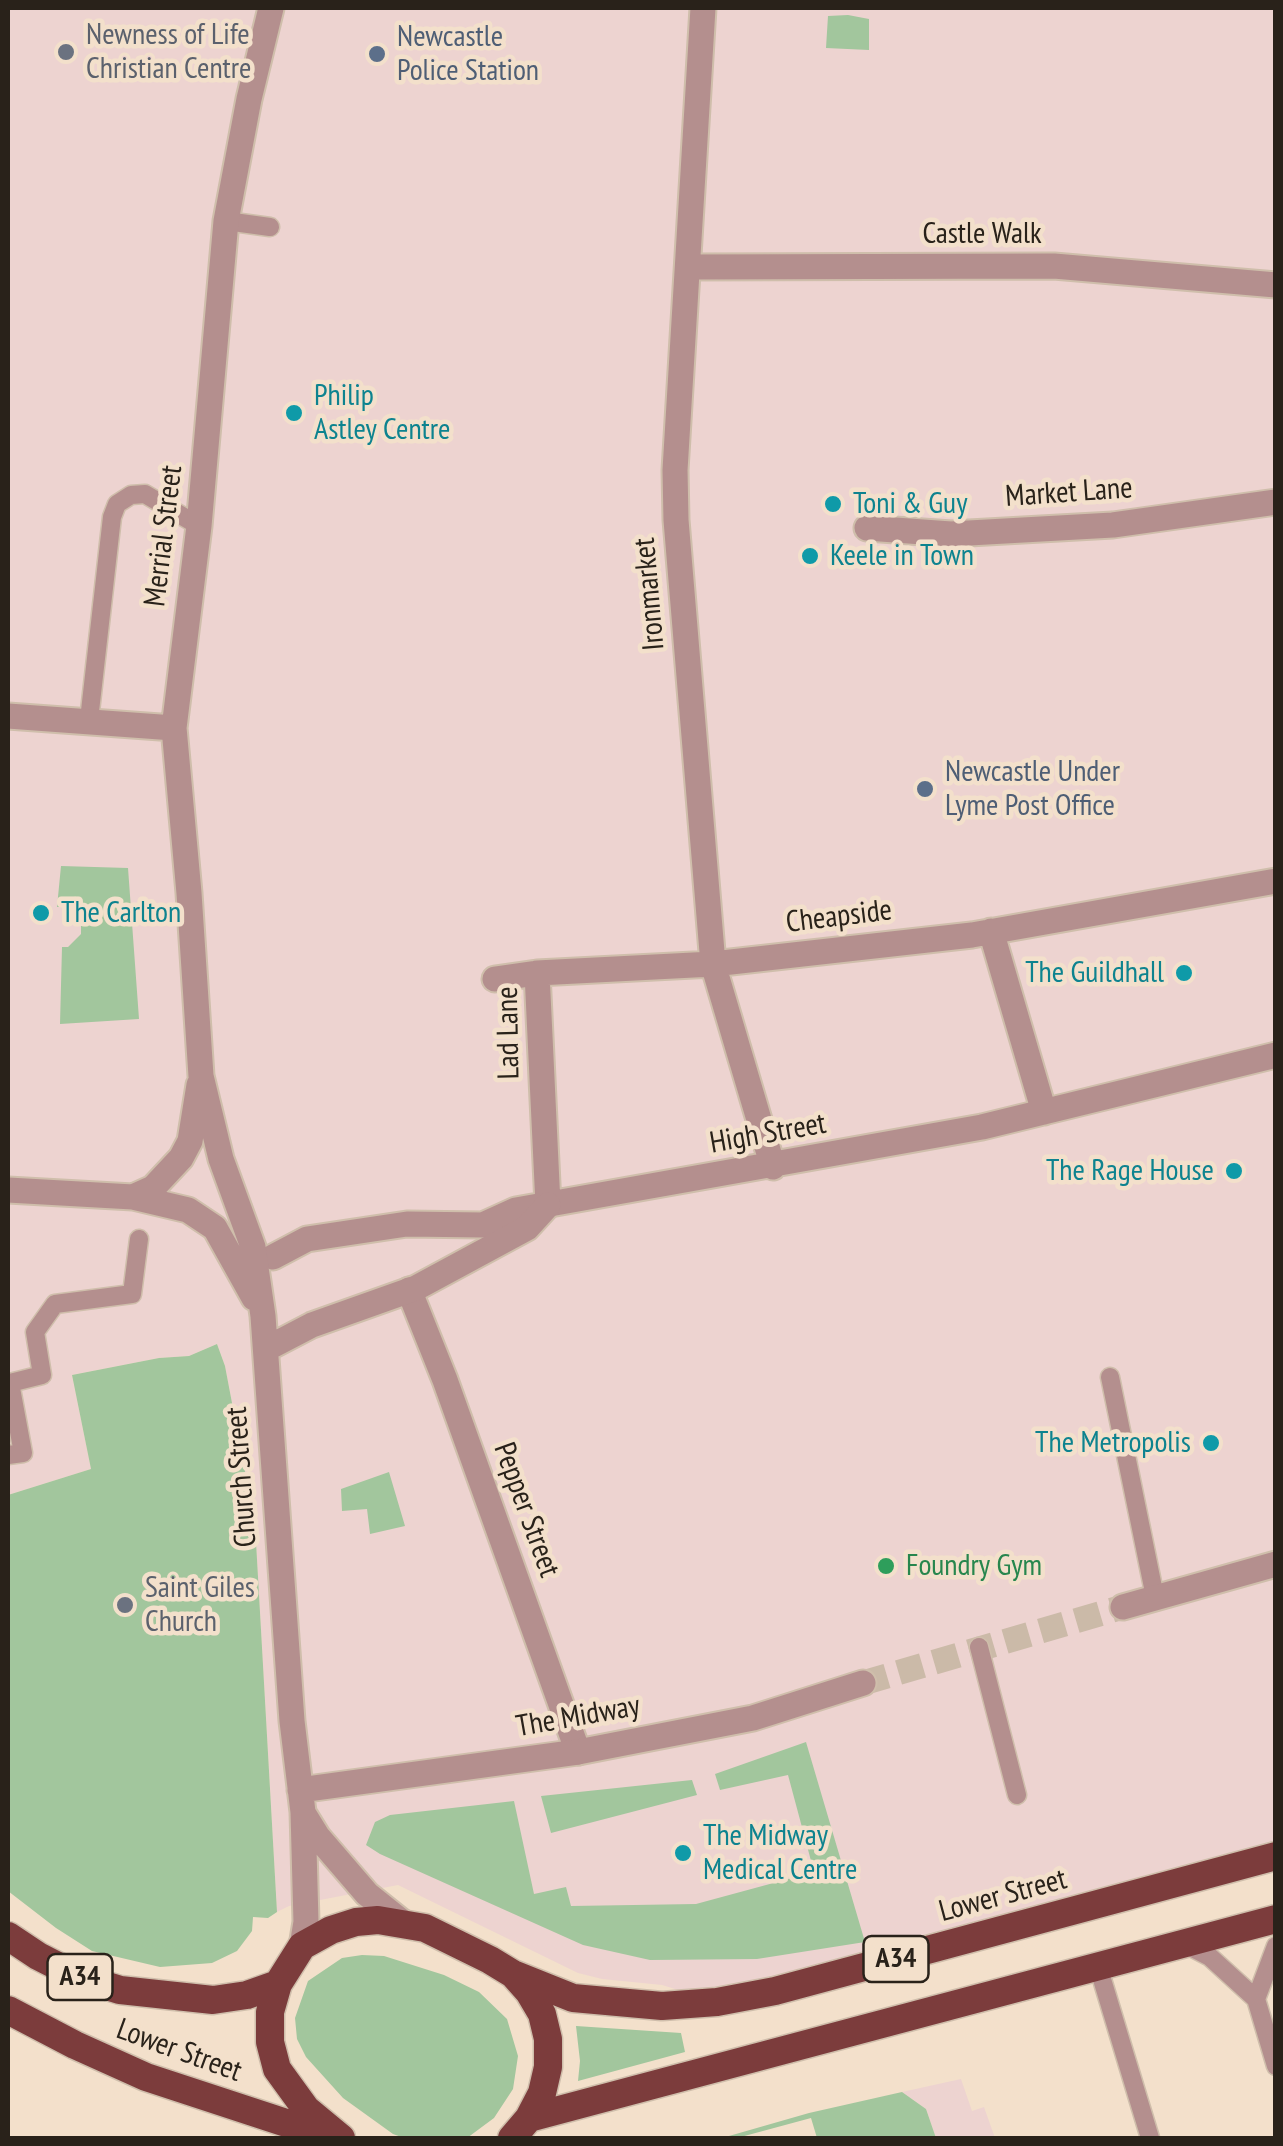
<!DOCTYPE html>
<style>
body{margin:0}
#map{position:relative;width:1283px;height:2146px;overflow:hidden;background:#f3e0cb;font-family:"PT Sans Narrow",sans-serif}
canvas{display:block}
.frame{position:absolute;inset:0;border:10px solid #29221a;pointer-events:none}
</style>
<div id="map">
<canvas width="1283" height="2146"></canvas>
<div class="frame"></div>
</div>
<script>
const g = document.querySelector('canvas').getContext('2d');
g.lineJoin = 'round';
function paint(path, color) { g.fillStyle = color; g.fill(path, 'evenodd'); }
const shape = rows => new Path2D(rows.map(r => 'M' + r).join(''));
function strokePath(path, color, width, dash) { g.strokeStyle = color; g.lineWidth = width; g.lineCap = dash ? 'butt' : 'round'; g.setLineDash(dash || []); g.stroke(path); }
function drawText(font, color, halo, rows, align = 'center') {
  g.font = font + ' "PT Sans Narrow",sans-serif'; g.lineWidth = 9; g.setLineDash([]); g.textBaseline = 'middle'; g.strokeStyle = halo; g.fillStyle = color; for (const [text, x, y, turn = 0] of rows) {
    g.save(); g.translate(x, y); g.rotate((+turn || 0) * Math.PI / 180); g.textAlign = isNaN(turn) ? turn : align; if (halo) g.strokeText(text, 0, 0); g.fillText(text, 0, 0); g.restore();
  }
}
const commercial = shape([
 [8,8,1275,8,1275,1856,717,2002,662,1985,602,1979,578,1973,398,1885,289,1906,277,1912,255,1524,225,1366,217,1344,189,1356,159,1358,72,1375,91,1469,8,1495],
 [961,2079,972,2111,984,2107,995,2138,936,2138,926,2109,902,2092]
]);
const green = shape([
 [848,15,869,19,869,50,826,48,828,16],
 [61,866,128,868,139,1019,60,1024,62,947,68,947,81,934,81,918,69,907,57,907],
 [217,1344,225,1366,255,1524,277,1912,268,1918,253,1917,252,1931,237,1951,212,1963,160,1967,92,1951,56,1928,8,1891,8,1495,91,1469,72,1375,159,1358,189,1356],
 [389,1472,405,1526,370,1534,367,1509,342,1511,341,1489],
 [806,1742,865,1942,757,1959,650,1960,583,1945,380,1854,366,1845,375,1822,390,1815,514,1801,534,1894,566,1887,571,1906,696,1904,814,1872,788,1775,720,1790,715,1774],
 [692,1780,697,1795,551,1833,541,1796],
 [362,1955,384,1956,444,1975,479,1992,507,2019,518,2056,513,2089,494,2118,467,2138,404,2138,393,2134,343,2098,306,2057,297,2039,295,2018,308,1981,342,1958],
 [576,2026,681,2033,685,2052,578,2081,580,2061],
 [902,2092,926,2109,936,2138,817,2138,811,2118,737,2138,722,2138,809,2113]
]);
const minorTunnel = shape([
 [863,1683,1123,1607]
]);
const service = shape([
 [226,221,270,227],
 [89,720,112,517,117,504,131,495,145,494,199,526],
 [1110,1377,1155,1597],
 [8,1455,23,1453,10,1383,42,1375,35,1332,55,1304,132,1294,139,1239],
 [979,1647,1017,1795],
 [1183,1943,1210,1957,1256,1999,1276,2066],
 [1098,1966,1150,2138],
 [1256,1999,1276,1946]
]);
const pedestrian = shape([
 [703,8,675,470,676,520,713,964,773,1167],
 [689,267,1054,266,1276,285],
 [991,931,1044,1112],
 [495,979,537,973],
 [548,1205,537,973,713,964,972,935,1276,881],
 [273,1257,307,1239,407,1224,483,1225,516,1210,982,1127,1276,1055],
 [409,1290,445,1380,578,1752]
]);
const minor = shape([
 [271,8,249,99,226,221,199,526,174,728,189,893,201,1076,221,1159,253,1247,263,1316,292,1721,303,1812,306,1922,302,1946],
 [867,528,951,534,1113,525,1276,502],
 [8,716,174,728],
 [8,1190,133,1197,188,1210,215,1228,254,1298],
 [133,1197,153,1188,181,1158,190,1141,199,1085],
 [266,1349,312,1325,416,1288,527,1228,548,1205],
 [1123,1607,1276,1564],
 [300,1790,578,1752,753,1718,863,1683],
 [305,1816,318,1837,367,1894,402,1922]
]);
const trunk = shape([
 [8,1936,38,1956,81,1978,120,1990,213,2000,247,1995,278,1984],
 [513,1974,573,1998,662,2006,717,2002,775,1991,1276,1856],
 [8,2010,75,2045,146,2077,332,2138],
 [529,2118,1276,1919],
 [341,2138,306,2109,277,2069,270,2042,270,2012,278,1984,302,1946,331,1930,356,1922,378,1920,425,1928,490,1960,513,1974,529,1992,542,2014,548,2039,548,2067,542,2093,529,2118,512,2138]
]);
const markers = [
 [66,52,10,"#6b7280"],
 [377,54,10,"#5c6f8a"],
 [294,413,10,"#0f9aa8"],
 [833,504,10,"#0f9aa8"],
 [810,556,10,"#0f9aa8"],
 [925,789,10,"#5c6f8a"],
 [41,913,10,"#0f9aa8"],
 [1184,973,10,"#0f9aa8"],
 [1234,1171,10,"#0f9aa8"],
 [1211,1443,10,"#0f9aa8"],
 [886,1566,10,"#2e9e5b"],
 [125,1605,10,"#6b7280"],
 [683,1853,10,"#0f9aa8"]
];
const shields = [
 [896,1959,65],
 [80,1977,65]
];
const shieldNames = [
 ["A34",896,1959],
 ["A34",80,1977]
];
const worshipNames = [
 ["Newness of Life",86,35],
 ["Christian Centre",86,69],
 ["Saint Giles",145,1588],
 ["Church",145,1622]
];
const serviceNames = [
 ["Newcastle",397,37],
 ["Police Station",397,71],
 ["Newcastle Under",945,772],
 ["Lyme Post Office",945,806]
];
const streetNames = [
 ["Castle Walk",982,234],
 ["Market Lane",1069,493,-4],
 ["Merrial Street",164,536,-83],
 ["Ironmarket",650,594,-95],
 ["Cheapside",839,917,-7],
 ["Lad Lane",509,1033,-91],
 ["High Street",768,1134,-10],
 ["Church Street",242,1477,-94],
 ["Pepper Street",526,1510,70],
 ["The Midway",578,1717,-10],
 ["Lower Street",1003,1896,-15],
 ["Lower Street",179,2051,20]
];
const cultureNames = [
 ["Philip",314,396],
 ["Astley Centre",314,430],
 ["Toni & Guy",853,504],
 ["Keele in Town",830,556],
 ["The Carlton",61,913],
 ["The Guildhall",1164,973,"right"],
 ["The Rage House",1214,1171,"right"],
 ["The Metropolis",1191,1443,"right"],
 ["The Midway",703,1836],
 ["Medical Centre",703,1870]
];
const leisureNames = [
 ["Foundry Gym",906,1566]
];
paint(commercial, '#edd3d0');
paint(green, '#a2c69d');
strokePath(minorTunnel, '#cbbaa8', 25, [25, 12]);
strokePath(service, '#cfbeab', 21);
strokePath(pedestrian, '#cfbeab', 29);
strokePath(minor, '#cfbeab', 29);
strokePath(trunk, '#cfbeab', 31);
strokePath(service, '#b48f8e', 18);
strokePath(pedestrian, '#b48f8e', 25);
strokePath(minor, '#b48f8e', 25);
strokePath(trunk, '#7c3c3c', 28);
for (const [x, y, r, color] of markers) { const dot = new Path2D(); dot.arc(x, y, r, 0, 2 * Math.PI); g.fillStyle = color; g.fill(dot); strokePath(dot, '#f3e0cb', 4); }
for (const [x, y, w] of shields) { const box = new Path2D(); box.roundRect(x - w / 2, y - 23, w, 46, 8); g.fillStyle = '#f3e0cb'; g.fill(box); strokePath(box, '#29221a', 2.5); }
drawText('bold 28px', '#29221a', null, shieldNames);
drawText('30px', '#5b616d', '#f3e0cb', worshipNames, 'left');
drawText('30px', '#4e5e75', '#f3e0cb', serviceNames, 'left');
drawText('30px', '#29221a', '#f3e0cb', streetNames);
drawText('30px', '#0d838f', '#f3e0cb', cultureNames, 'left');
drawText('30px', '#27864d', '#f3e0cb', leisureNames, 'left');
</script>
